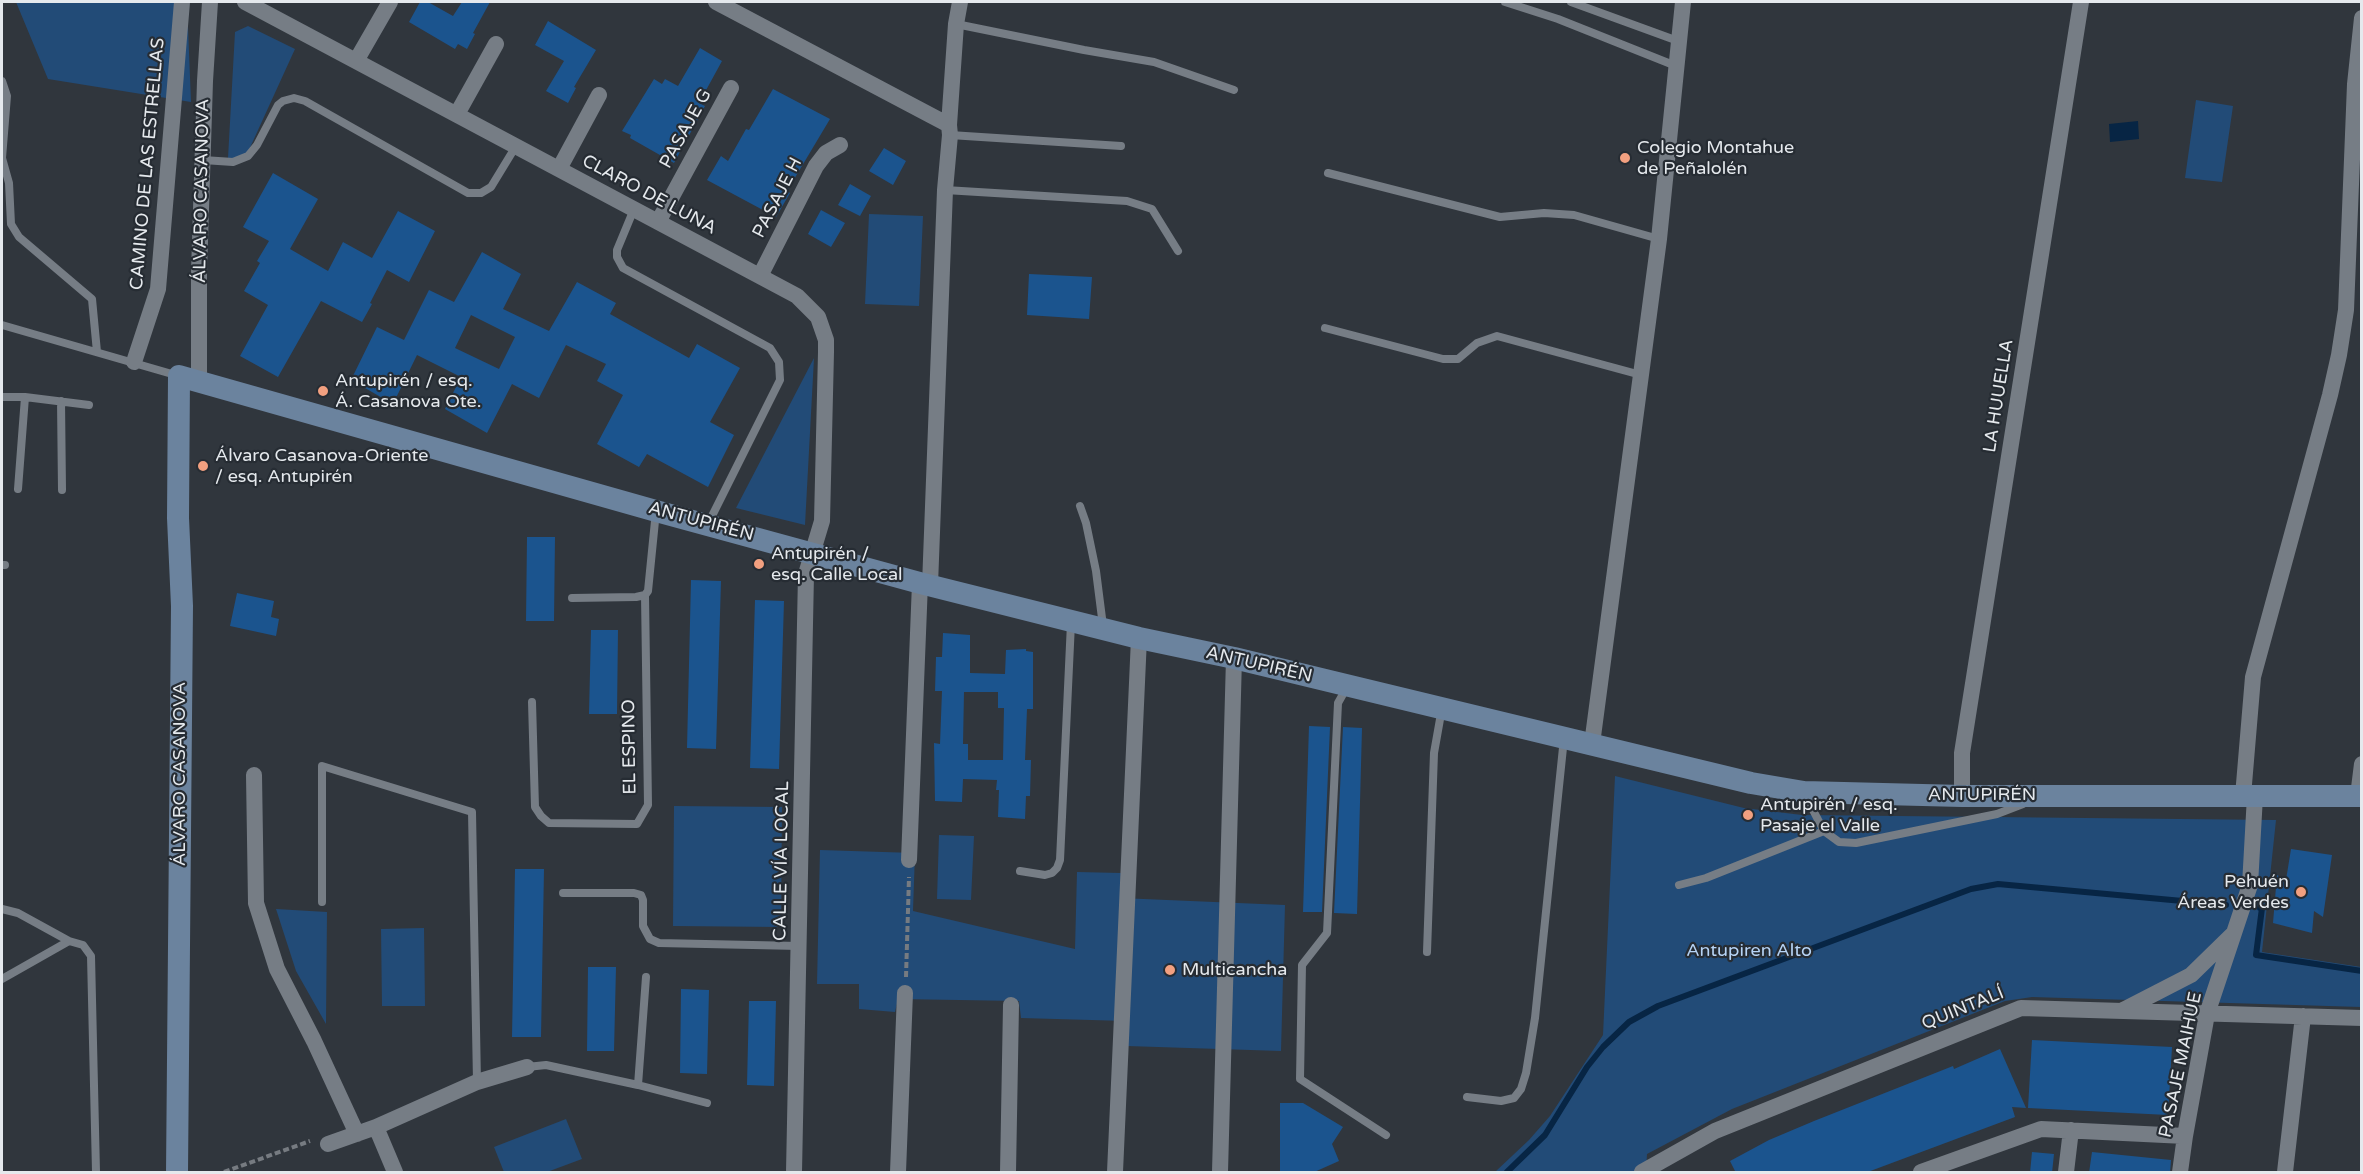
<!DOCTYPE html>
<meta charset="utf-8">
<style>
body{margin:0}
#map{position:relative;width:2363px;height:1174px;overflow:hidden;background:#30363d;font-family:"Varela Round",sans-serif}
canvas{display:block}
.frame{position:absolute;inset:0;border:3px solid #e5e9ed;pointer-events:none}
</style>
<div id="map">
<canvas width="2363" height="1174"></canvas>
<div class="frame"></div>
</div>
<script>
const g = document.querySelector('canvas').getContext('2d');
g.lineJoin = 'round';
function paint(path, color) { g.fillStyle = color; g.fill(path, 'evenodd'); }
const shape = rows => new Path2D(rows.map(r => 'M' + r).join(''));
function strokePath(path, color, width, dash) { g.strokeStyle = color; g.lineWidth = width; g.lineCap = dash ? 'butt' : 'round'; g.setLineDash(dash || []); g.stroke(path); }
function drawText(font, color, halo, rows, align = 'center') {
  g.font = font + ' "Varela Round",sans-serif'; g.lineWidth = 4.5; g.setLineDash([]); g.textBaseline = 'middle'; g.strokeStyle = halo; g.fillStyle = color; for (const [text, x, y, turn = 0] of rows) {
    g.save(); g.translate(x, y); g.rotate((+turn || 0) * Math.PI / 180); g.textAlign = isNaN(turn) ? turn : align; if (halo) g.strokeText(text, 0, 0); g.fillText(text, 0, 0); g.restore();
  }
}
const green = shape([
 [16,2,187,2,191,102,48,79],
 [248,26,295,49,248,152,237,159,228,158,235,32],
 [2196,100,2233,106,2222,182,2185,178],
 [869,214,923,216,919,306,865,304],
 [814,358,805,525,736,508],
 [1615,776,1744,808,1802,815,2276,820,2262,952,2361,967,2361,1007,2032,997,2005,1001,1732,1109,1647,1154,1646,1172,1495,1172,1529,1140,1550,1116,1603,1035],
 [674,806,782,807,781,927,673,926],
 [939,835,974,836,971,900,937,899],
 [820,850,915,853,913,911,1075,949,1077,872,1121,873,1120,898,1285,905,1281,1051,1127,1046,1126,1021,1021,1018,1019,1001,898,999,895,1012,859,1009,859,984,817,984],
 [276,909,327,912,326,1024,296,971],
 [424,928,425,1006,382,1006,381,929],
 [566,1119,582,1159,547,1172,504,1172,494,1147]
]);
const water = shape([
 [2138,121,2139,139,2110,142,2109,124]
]);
const stream = shape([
 [2260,908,2262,908,2256,955,2362,971],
 [1507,1172,1545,1135,1587,1067,1603,1047,1629,1022,1658,1006,1971,889,1998,884,2226,905]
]);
const building = shape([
 [420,2,428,2,453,16,462,2,490,2,473,33,475,34,467,49,458,44,455,49,409,22],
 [548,21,596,50,574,87,576,88,568,103,546,91,564,61,535,45],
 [700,48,722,61,699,103,705,106,674,163,630,138,631,135,622,131,654,79,662,84,665,79,678,86],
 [773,89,830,119,787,191,790,193,776,217,707,180,721,156,728,161,746,129,749,130],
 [884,148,906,161,893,185,869,171],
 [273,173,318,199,290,249,328,271,343,242,372,258,398,211,435,231,409,282,387,270,370,303,372,304,362,322,321,301,278,377,240,356,268,305,244,291,260,263,257,261,269,241,243,227],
 [850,184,871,196,860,216,838,205],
 [821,210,845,223,831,247,808,234],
 [482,252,521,274,503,309,549,331,577,282,616,303,610,314,689,358,697,344,740,368,710,422,734,435,708,487,647,454,639,467,597,444,623,395,597,381,606,364,566,345,539,398,512,384,487,433,445,409,461,377,417,355,393,404,351,380,377,327,404,340,429,290,454,302],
 [471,315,515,337,499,369,455,348],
 [1029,274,1092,277,1089,319,1027,315],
 [527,537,555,537,554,621,526,621],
 [691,580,721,581,716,749,687,748],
 [237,593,274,601,271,617,279,619,276,636,230,626],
 [755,600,784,601,779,769,750,768],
 [591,630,618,630,617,714,589,714],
 [943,633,970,635,970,673,1005,674,1006,650,1026,649,1026,651,1033,652,1033,709,1027,709,1025,760,1031,760,1030,796,1026,796,1025,819,998,817,999,790,996,790,997,780,963,779,962,802,935,801,934,743,940,744,942,691,935,691,936,657,942,657],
 [964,692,998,692,998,708,1004,708,1003,760,968,760,968,744,963,744],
 [1309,726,1330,727,1322,912,1303,912],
 [1343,727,1362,728,1357,914,1334,913],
 [2291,849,2332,855,2323,917,2314,911,2312,933,2273,923,2277,875,2286,880],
 [515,869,544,869,541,1037,512,1037],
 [588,967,616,967,614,1051,587,1051],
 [681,989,709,990,707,1074,680,1073],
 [749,1001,776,1001,774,1086,747,1085],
 [2032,1040,2172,1047,2168,1115,2028,1108],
 [2000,1049,2026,1108,2012,1107,2015,1117,1865,1173,1736,1173,1730,1161,1769,1140,1814,1121,1953,1066,1954,1069],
 [1280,1103,1303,1103,1343,1127,1332,1144,1339,1161,1312,1173,1280,1173],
 [2032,1152,2054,1154,2052,1173,2030,1173],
 [2092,1152,2171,1160,2170,1173,2089,1173]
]);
const path = shape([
 [906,977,909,877],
 [224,1172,310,1141]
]);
const lane = shape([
 [1505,2,1558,19,1676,66],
 [1571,2,1678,41],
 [956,24,1084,50,1154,62,1234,90],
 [2,81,7,96,2,158,9,183,11,224,19,237,92,299,97,352],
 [950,135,1121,146],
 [203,160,233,162,248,156,257,145,278,105,283,101,294,98,305,101,468,193,481,193,491,187,516,146],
 [1328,173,1500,217,1544,213,1574,215,1659,239],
 [945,190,1127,201,1152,209,1178,251],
 [634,209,617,250,617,257,623,268,770,348,779,362,780,380,708,524],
 [2,325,179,376],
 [1325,328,1443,359,1458,359,1477,343,1497,336,1641,375],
 [2,397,25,397,89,405],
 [61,401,62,490],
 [18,489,25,397],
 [1080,506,1086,523,1096,571,1103,626],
 [2,565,5,565],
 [572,598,636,597,645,595,648,591,656,511],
 [1347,687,1338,703,1327,933,1302,965,1300,1079,1386,1135],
 [532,702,535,807,541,816,549,823,637,824,648,805,645,595],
 [1805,795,1824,831,1839,842,1856,843,1997,814,2023,804],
 [1020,871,1045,875,1052,873,1057,868,1060,860,1071,623],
 [1679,885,1706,878,1824,831],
 [563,893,634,893,641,895,643,900,643,926,650,939,659,943,799,946],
 [322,902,322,766,472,812,477,1082],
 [2,909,18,913,69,941],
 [1427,952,1434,753,1442,708],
 [2,979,69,941,83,945,91,956,96,1172],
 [527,1067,546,1065,638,1085,707,1103],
 [638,1085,646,977],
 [1467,1097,1501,1101,1514,1098,1521,1089,1526,1073,1535,1018,1564,738]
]);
const street = shape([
 [245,2,797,296,818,317,826,340,826,352,822,521,806,574,794,1172],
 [716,2,949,125],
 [356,61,390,2],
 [457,114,496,44],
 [559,169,599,95],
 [658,222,731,88],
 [760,276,816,166,826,153,840,145],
 [134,362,158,289,182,2],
 [199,381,199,273,205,81,210,2],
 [930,585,945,190,950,135,949,125,956,24,960,2],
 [1592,744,1659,239,1683,2],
 [254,775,256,903,277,969,314,1041,357,1134],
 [1962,796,1962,753,2081,2],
 [2243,796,2253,677,2330,395,2339,355,2346,310,2355,84,2362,18],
 [2358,796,2362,764],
 [909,860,920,583],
 [2123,1010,2191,975,2232,935],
 [376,1127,477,1082,527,1067],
 [328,1144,376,1127,395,1172],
 [898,1172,905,993],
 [1008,1172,1011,1005],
 [1115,1172,1139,638],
 [1220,1172,1234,658],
 [1642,1172,1715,1131,2021,1008,2362,1018],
 [1921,1172,2041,1129,2185,1136],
 [2066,1172,2071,1130],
 [2180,1172,2185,1136,2207,1014,2250,885,2255,796],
 [2285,1172,2303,1016]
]);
const secondary = shape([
 [177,1172,182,606,178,518,179,376,656,511,920,583,1139,638,1234,658,1751,783,1804,792,1962,796,2362,796]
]);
const markers = [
 [1625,158,6,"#f2a080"],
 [323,391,6,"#f2a080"],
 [203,466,6,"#f2a080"],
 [759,564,6,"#f2a080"],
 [1748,815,6,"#f2a080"],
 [2301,892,6,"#f2a080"],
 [1170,970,6,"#f2a080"]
];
const streetNames = [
 ["PASAJE G",686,129,-61],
 ["CAMINO DE LAS ESTRELLAS",148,164,-85],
 ["ÁLVARO CASANOVA",202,191,-89],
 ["CLARO DE LUNA",649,195,28],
 ["PASAJE H",778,198,-63],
 ["LA HUUELLA",1999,396,-81],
 ["ANTUPIRÉN",701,522,15],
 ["ANTUPIRÉN",1259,665,13],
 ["EL ESPINO",630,747,-91],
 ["ÁLVARO CASANOVA",180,774,-90],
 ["ANTUPIRÉN",1982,795],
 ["CALLE VÍA LOCAL",782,861,-89],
 ["QUINTALÍ",1963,1009,-22],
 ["PASAJE MAIHUE",2181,1065,-78]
];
const poiNames = [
 ["Colegio Montahue",1637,148],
 ["de Peñalolén",1637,169],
 ["Antupirén / esq.",335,381],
 ["Á. Casanova Ote.",335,402],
 ["Álvaro Casanova-Oriente",215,456],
 ["/ esq. Antupirén",215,477],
 ["Antupirén /",771,554],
 ["esq. Calle Local",771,575],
 ["Antupirén / esq.",1760,805],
 ["Pasaje el Valle",1760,826],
 ["Pehuén",2289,882,"right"],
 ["Áreas Verdes",2289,903,"right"],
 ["Multicancha",1182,970]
];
const parkNames = [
 ["Antupiren Alto",1749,951]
];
paint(green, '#224b77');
paint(water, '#072544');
strokePath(stream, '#072544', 6);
paint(building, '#1b548e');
strokePath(path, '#767b81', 4, [6, 3]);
strokePath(lane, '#767d85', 8);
strokePath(street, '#767d85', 16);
strokePath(secondary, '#6b839e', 22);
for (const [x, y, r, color] of markers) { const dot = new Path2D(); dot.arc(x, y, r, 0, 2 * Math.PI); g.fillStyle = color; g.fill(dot); strokePath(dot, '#262c33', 2); }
drawText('18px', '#e5e9ed', '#262c33', streetNames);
drawText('18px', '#e5e9ed', '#262c33', poiNames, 'left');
drawText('18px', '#b7d4f6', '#262c33', parkNames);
</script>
